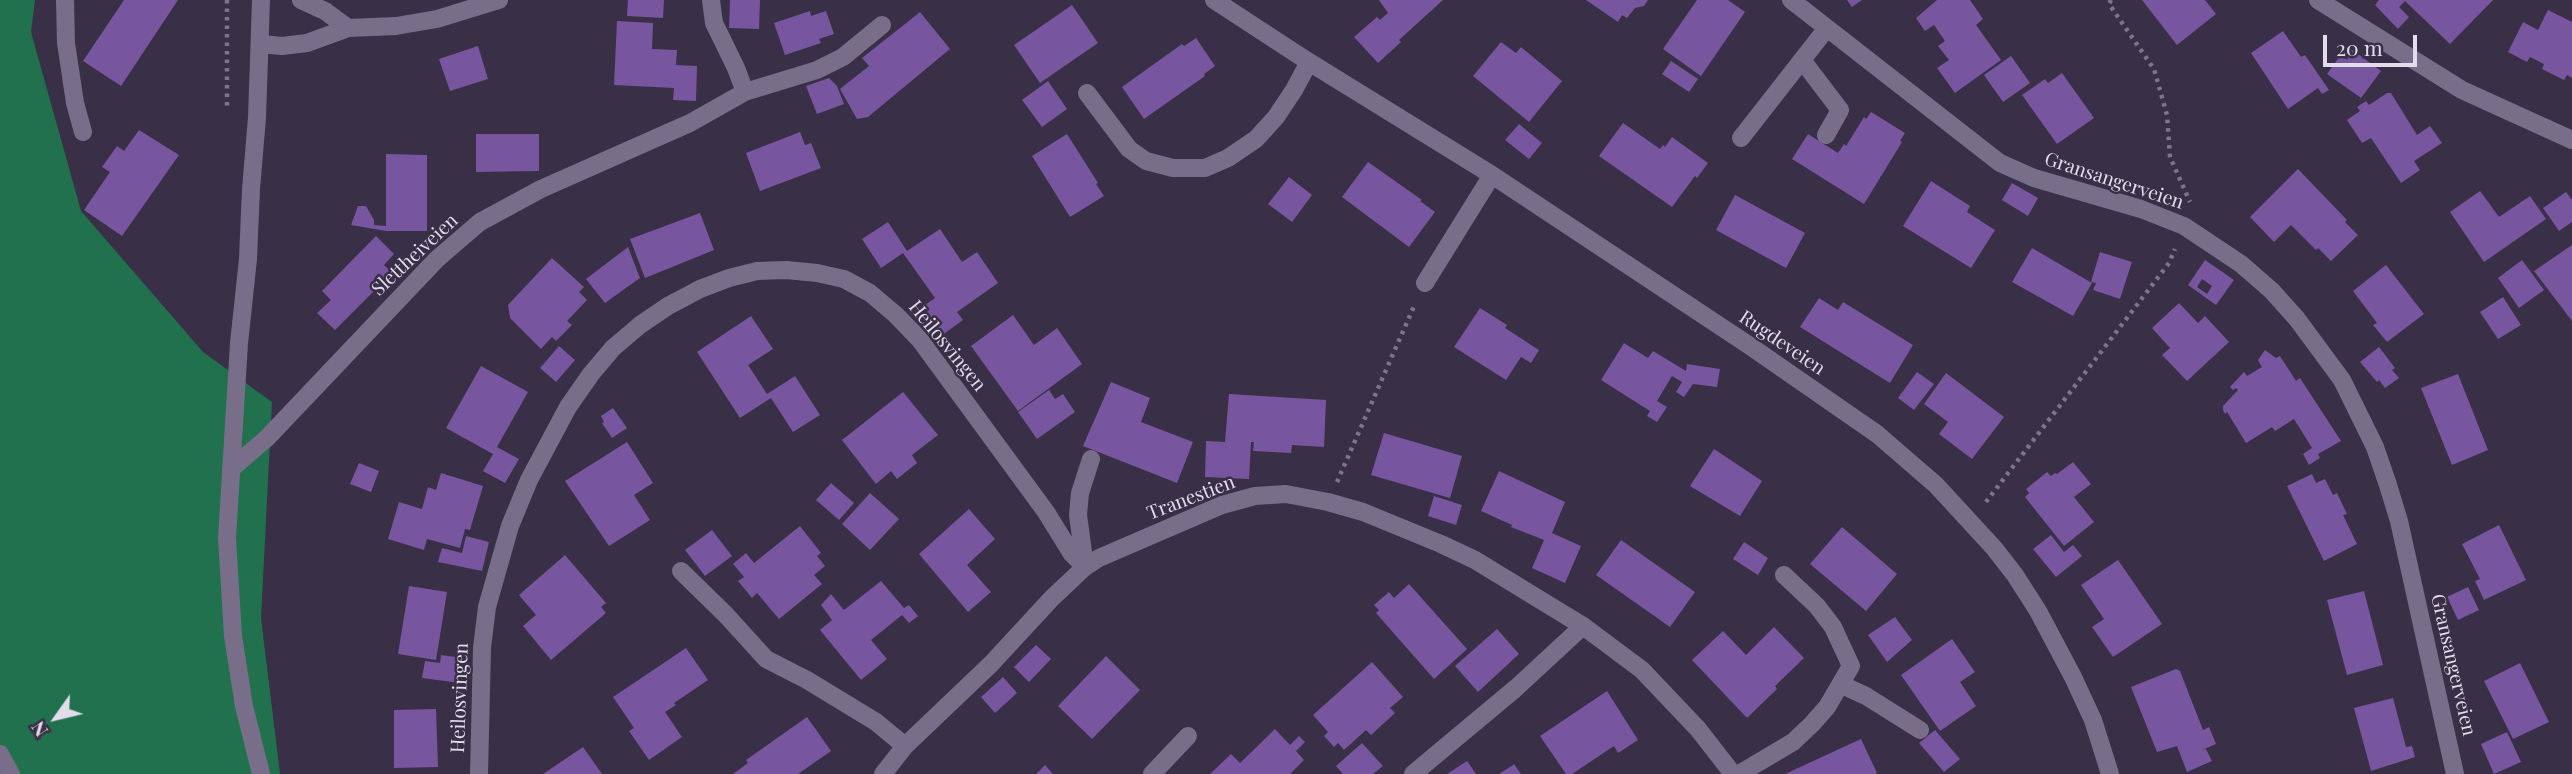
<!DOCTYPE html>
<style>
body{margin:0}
#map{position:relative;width:2572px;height:774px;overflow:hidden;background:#392f46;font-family:"Playfair Display",serif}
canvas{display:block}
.north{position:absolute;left:21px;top:683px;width:70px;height:70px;-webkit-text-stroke:5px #392f46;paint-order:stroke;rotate:236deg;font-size:19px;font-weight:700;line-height:28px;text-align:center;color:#e2dceb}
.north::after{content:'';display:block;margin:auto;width:24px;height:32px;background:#e2dceb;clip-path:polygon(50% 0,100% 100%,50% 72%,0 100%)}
.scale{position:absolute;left:2323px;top:35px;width:94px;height:32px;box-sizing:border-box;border:4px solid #e2dceb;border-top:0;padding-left:9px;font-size:21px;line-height:24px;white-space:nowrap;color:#e2dceb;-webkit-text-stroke:5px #392f46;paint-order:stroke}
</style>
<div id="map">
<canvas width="2572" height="774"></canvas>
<div class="north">N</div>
<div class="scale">20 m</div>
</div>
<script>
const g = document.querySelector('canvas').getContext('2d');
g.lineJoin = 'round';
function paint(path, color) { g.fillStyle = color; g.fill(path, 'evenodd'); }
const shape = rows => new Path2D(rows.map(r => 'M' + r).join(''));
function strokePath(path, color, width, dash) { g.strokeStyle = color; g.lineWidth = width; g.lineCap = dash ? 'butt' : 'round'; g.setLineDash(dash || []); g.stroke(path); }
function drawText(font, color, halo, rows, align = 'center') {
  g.font = font + ' "Playfair Display",serif'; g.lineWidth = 5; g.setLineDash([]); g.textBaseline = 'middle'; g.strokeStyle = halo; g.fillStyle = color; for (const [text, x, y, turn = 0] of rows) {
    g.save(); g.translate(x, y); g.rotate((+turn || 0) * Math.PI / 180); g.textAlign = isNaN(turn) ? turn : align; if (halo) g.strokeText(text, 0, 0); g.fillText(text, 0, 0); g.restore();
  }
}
const forest = shape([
 [0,0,35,0,31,32,81,211,203,352,272,402,261,618,280,774,0,774]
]);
const building = shape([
 [124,0,178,0,121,86,83,61],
 [628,0,664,0,663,18,627,16],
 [730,0,760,0,759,29,729,28],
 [1379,0,1443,0,1399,40,1401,42,1378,63,1354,37,1377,17,1380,20,1388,13],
 [1586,0,1648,0,1644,6,1635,8,1627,18,1622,15,1618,22],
 [1697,0,1728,0,1745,12,1701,76,1663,49],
 [1847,0,1862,0,1852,7],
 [1937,0,1970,0,1983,19,1976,25,2001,60,1955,93,1937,68,1949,60,1938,46,1945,41,1934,25,1925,31,1916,18],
 [2142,0,2205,0,2216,14,2177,45],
 [2379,0,2493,0,2450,44,2405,1,2399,7,2409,17,2398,29,2375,5],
 [1072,5,1098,43,1040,83,1014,45],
 [2548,10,2572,22,2572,78,2567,75,2564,80,2542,69,2544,64,2530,57,2527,62,2508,52,2523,22,2538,30],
 [810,11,811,16,826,11,834,34,819,39,821,43,785,55,774,23],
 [920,12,950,49,868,117,857,119,840,89,869,66,862,58],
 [617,21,653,23,652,49,677,50,676,65,697,66,696,101,673,100,674,88,614,85],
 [2283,31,2301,57,2305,55,2329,90,2322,94,2318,88,2288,109,2251,53],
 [1196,38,1215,66,1204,74,1205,76,1144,119,1122,87,1182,44,1184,46],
 [1501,42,1516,53,1521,47,1562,81,1529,122,1473,76],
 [478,46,488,79,450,91,439,59],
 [2347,46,2381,71,2361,98,2327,74],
 [2011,56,2030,83,2003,102,1984,75],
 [1671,61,1698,79,1689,92,1662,74],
 [2062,73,2094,118,2057,144,2022,95,2045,79,2048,83],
 [829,78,837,86,844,104,817,114,806,86],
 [1048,81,1067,109,1042,127,1022,100],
 [2387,93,2391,93,2417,135,2430,126,2442,143,2414,161,2420,170,2401,183,2371,138,2362,143,2347,120,2360,111,2357,107,2366,101,2369,105],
 [1871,112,1905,133,1900,141,1902,142,1864,204,1792,159,1808,134,1838,153,1844,144,1846,146,1864,117,1866,119],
 [1623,123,1660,149,1663,145,1665,147,1672,137,1708,163,1697,178,1695,176,1672,207,1599,156],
 [1519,124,1542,143,1529,159,1505,140],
 [139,130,179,155,122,236,84,210,110,172,102,167,117,146,124,151],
 [800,132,805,145,811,143,821,168,760,191,746,153],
 [476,134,539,134,539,171,476,172],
 [1067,134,1098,183,1096,184,1104,196,1070,217,1032,156],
 [386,154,427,155,427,231,386,231,351,225,358,206,366,206,374,220,374,225,386,226],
 [1368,162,1422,200,1420,201,1435,212,1409,247,1342,197],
 [2298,169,2347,220,2345,222,2358,235,2331,261,2318,248,2316,250,2291,225,2274,242,2250,217],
 [1289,177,1312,195,1292,222,1268,204],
 [1931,181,1970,206,1967,212,1995,230,1971,268,1903,226],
 [2012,183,2038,198,2028,216,2002,200],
 [2480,191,2499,217,2530,196,2546,219,2484,262,2450,212],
 [2566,192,2572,200,2572,222,2559,231,2543,208],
 [1735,195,1805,233,1786,268,1716,230],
 [700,213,714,250,645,278,630,239],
 [888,222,907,251,940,229,962,262,977,252,998,283,957,312,963,320,941,336,922,307,935,298,903,253,881,268,862,239],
 [376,236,394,254,384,265,392,273,335,330,317,313,331,300,322,291],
 [2572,245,2572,321,2534,271],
 [628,247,640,278,605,303,586,279],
 [2032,248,2092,283,2073,316,2012,282],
 [2100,252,2132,262,2120,299,2093,290,2096,283,2091,282],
 [552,258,584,287,579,292,587,300,567,321,572,325,556,341,552,337,541,349,510,318,508,305],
 [2205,260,2234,280,2216,305,2188,285],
 [2202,279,2212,286,2207,294,2197,287],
 [2522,260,2544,290,2519,308,2498,278],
 [2386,265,2424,314,2387,342,2373,325,2377,323,2353,291],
 [2503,297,2521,325,2498,339,2480,312],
 [1819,298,1838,310,1843,302,1913,345,1890,383,1800,327],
 [2179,303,2198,323,2205,316,2229,342,2187,381,2162,355,2170,348,2152,328],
 [1480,308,1507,325,1505,328,1539,350,1531,363,1521,357,1506,380,1454,347],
 [1013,315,1034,345,1057,328,1082,364,1018,411,971,346],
 [751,316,773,349,748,365,767,394,795,376,820,415,793,432,771,398,740,418,697,352],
 [1624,343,1648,358,1653,351,1686,371,1687,364,1720,369,1717,387,1693,384,1684,397,1676,392,1682,382,1672,376,1657,401,1667,407,1657,422,1647,416,1650,411,1601,380],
 [559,346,575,360,556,382,540,368],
 [2379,347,2395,368,2392,370,2399,378,2385,388,2379,380,2377,382,2360,362],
 [2265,350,2276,358,2280,356,2296,381,2300,378,2341,441,2318,454,2320,458,2309,465,2303,454,2312,448,2294,419,2275,431,2272,427,2246,443,2227,412,2225,414,2223,410,2223,406,2238,390,2236,388,2233,390,2230,387,2244,372,2247,376,2262,367,2258,360],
 [481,366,528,392,497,447,519,459,505,483,483,471,493,454,446,428],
 [1917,372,1934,384,1914,410,1898,398],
 [1946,373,2004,417,1972,459,1939,434,1948,422,1924,404],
 [2458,374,2488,450,2452,465,2421,388],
 [1111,382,1150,398,1141,422,1193,442,1177,483,1083,446],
 [1049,390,1055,399,1063,394,1075,412,1037,439,1018,412],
 [903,392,938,435,912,455,917,463,897,479,891,471,876,484,842,440],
 [1229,394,1326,400,1324,447,1292,445,1291,453,1253,451,1254,442,1251,442,1249,479,1205,477,1206,441,1225,442],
 [613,408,627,428,612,438,602,423,604,422,601,416],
 [1384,433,1462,456,1450,498,1371,475],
 [627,442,653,483,634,495,650,520,609,546,565,481],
 [1714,449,1762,481,1740,516,1690,486],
 [2073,462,2091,484,2074,497,2094,522,2064,546,2025,497,2029,493,2026,489,2047,472,2051,476,2055,473,2057,474],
 [359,463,379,471,371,492,350,484],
 [1499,471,1565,502,1552,533,1581,546,1565,583,1532,568,1544,540,1511,527,1512,525,1481,511],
 [441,473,483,486,470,530,465,529,460,548,427,539,424,550,388,539,399,502,422,509,428,487,436,490],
 [2312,474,2316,483,2325,479,2333,495,2337,493,2347,514,2343,515,2357,544,2324,561,2287,486],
 [831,483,854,503,839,520,816,500],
 [870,493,899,519,870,550,842,524],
 [1434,496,1462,505,1456,525,1428,516],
 [969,509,995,539,967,565,991,592,968,612,919,554],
 [2499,525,2526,580,2484,600,2475,581,2480,579,2462,544],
 [800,526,821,553,817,556,825,566,814,575,822,584,779,619,757,593,752,598,738,581,744,577,733,564,746,553,754,563],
 [1842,527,1897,574,1866,611,1810,564],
 [712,530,732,556,705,576,685,550],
 [2051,535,2064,552,2073,545,2082,556,2056,577,2033,549],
 [466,536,489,542,482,571,438,562,442,548,462,553],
 [1621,540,1695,592,1670,627,1596,575],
 [1744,542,1768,558,1758,575,1733,559],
 [565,555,606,603,601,607,606,613,551,660,523,626,536,615,519,595],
 [2118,560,2162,624,2113,657,2092,627,2104,619,2081,585],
 [881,581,904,608,909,605,918,616,909,623,902,615,871,640,887,659,861,680,820,630,832,620,821,605,831,594,844,610],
 [1409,584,1467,649,1434,679,1376,613,1379,610,1374,605,1389,592,1394,598],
 [409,586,447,592,436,660,398,654],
 [2468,587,2479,610,2458,620,2447,597],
 [2364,591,2383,665,2347,675,2327,600],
 [1895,617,1912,640,1887,662,1868,635],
 [1774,627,1804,658,1775,686,1777,689,1747,718,1692,660,1723,631,1746,655],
 [1497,629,1519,654,1478,692,1455,666],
 [1952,639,1975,672,1960,682,1976,706,1940,731,1901,675],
 [1036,645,1051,659,1029,682,1014,667],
 [686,648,708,680,674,703,676,705,665,712,682,737,649,760,629,731,634,728,613,697],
 [441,655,463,658,460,683,422,678,425,661,440,663],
 [1106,656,1140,690,1092,739,1058,706],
 [1372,662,1403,697,1390,708,1395,713,1371,735,1366,730,1344,750,1338,743,1334,747,1324,736,1328,732,1313,715],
 [2520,663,2549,722,2513,739,2484,681],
 [2176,669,2180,671,2203,730,2209,727,2216,744,2202,750,2206,749,2212,761,2187,772,2177,746,2157,752,2131,687],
 [1003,677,1017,693,995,713,981,697],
 [1607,691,1638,740,1618,753,1614,746,1572,774,1566,774,1540,736],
 [2393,698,2406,747,2412,746,2415,757,2371,771,2354,708],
 [436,709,438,767,394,768,394,710],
 [807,717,831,751,798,774,733,774,748,763,746,760],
 [1275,729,1290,745,1299,736,1305,742,1296,751,1304,760,1290,774,1210,774,1231,754,1240,763],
 [1935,730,1960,759,1944,772,1919,743],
 [2507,732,2521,762,2494,774,2481,744],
 [1861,739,1877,773,1875,774,1785,774],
 [1362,743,1383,766,1373,774,1343,774,1336,766],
 [583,747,602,774,543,774],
 [1467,761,1476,774,1447,774],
 [1514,764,1521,774,1499,774,1513,765],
 [1045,765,1053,774,1036,774]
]);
const path = shape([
 [227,0,227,109],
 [2111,0,2109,4,2154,69,2167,115,2170,157,2190,202],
 [1337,482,1415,304],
 [1986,502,2169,263,2175,249]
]);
const minor = shape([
 [65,0,66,43,75,103,83,132],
 [261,0,257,118,251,189,248,259,239,343,227,538,233,636,244,706,261,774],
 [301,0,325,11,348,28],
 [711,0,714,23,736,68,745,92],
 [1214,0,1309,62,1492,175,1750,346,1877,434,1936,485,1994,548,2015,575,2038,611,2073,677,2093,720,2110,774],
 [1791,0,2000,163,2034,178,2141,209,2184,226,2241,264,2272,291,2297,319,2342,380,2375,447,2388,485,2399,521,2455,774],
 [2318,0,2462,90,2572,140],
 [261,44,282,46,307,43,348,28,396,26,437,19,499,0],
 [1802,60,1840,110,1826,135],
 [1087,93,1129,149,1146,161,1173,168,1205,168,1228,158,1256,139,1276,117,1294,90,1309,62],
 [1741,138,1827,28],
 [1425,283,1492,175],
 [231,469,267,438,437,259,480,222,541,189,690,123,745,92,817,70,843,57,882,25],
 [1085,567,1078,515,1080,493,1091,459],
 [681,571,726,615,766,659,807,680,876,722,905,746],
 [1842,685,1866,696,1920,730],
 [0,754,11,774],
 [479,774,482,648,487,607,510,526,529,480,568,407,591,374,613,348,640,325,668,306,700,289,729,278,757,271,786,270,817,273,844,279,870,293,896,315,920,340,1046,512,1072,554,1085,567],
 [883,774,905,746,991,664,1052,598,1085,567,1099,558,1222,505,1255,496,1286,494,1328,502,1363,512,1441,544,1475,560,1583,626,1642,670,1698,729,1733,774],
 [1152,774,1188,736],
 [1413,774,1516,688,1583,626],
 [1739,774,1793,742,1812,724,1827,707,1851,666,1833,627,1817,606,1784,575]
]);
const streetNames = [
 ["Gransangerveien",2114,181,18],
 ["Slettheiveien",415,255,-43],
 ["Rugdeveien",1782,343,34],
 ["Heilosvingen",947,346,51],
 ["Tranestien",1191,498,-21],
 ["Gransangerveien",2453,665,77],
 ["Heilosvingen",460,698,-88]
];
paint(forest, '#21714f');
paint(building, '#77569f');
strokePath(path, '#7d7589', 4.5, [3.5, 5]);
strokePath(minor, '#796e89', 18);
drawText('19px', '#e2dceb', '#392f46', streetNames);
</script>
